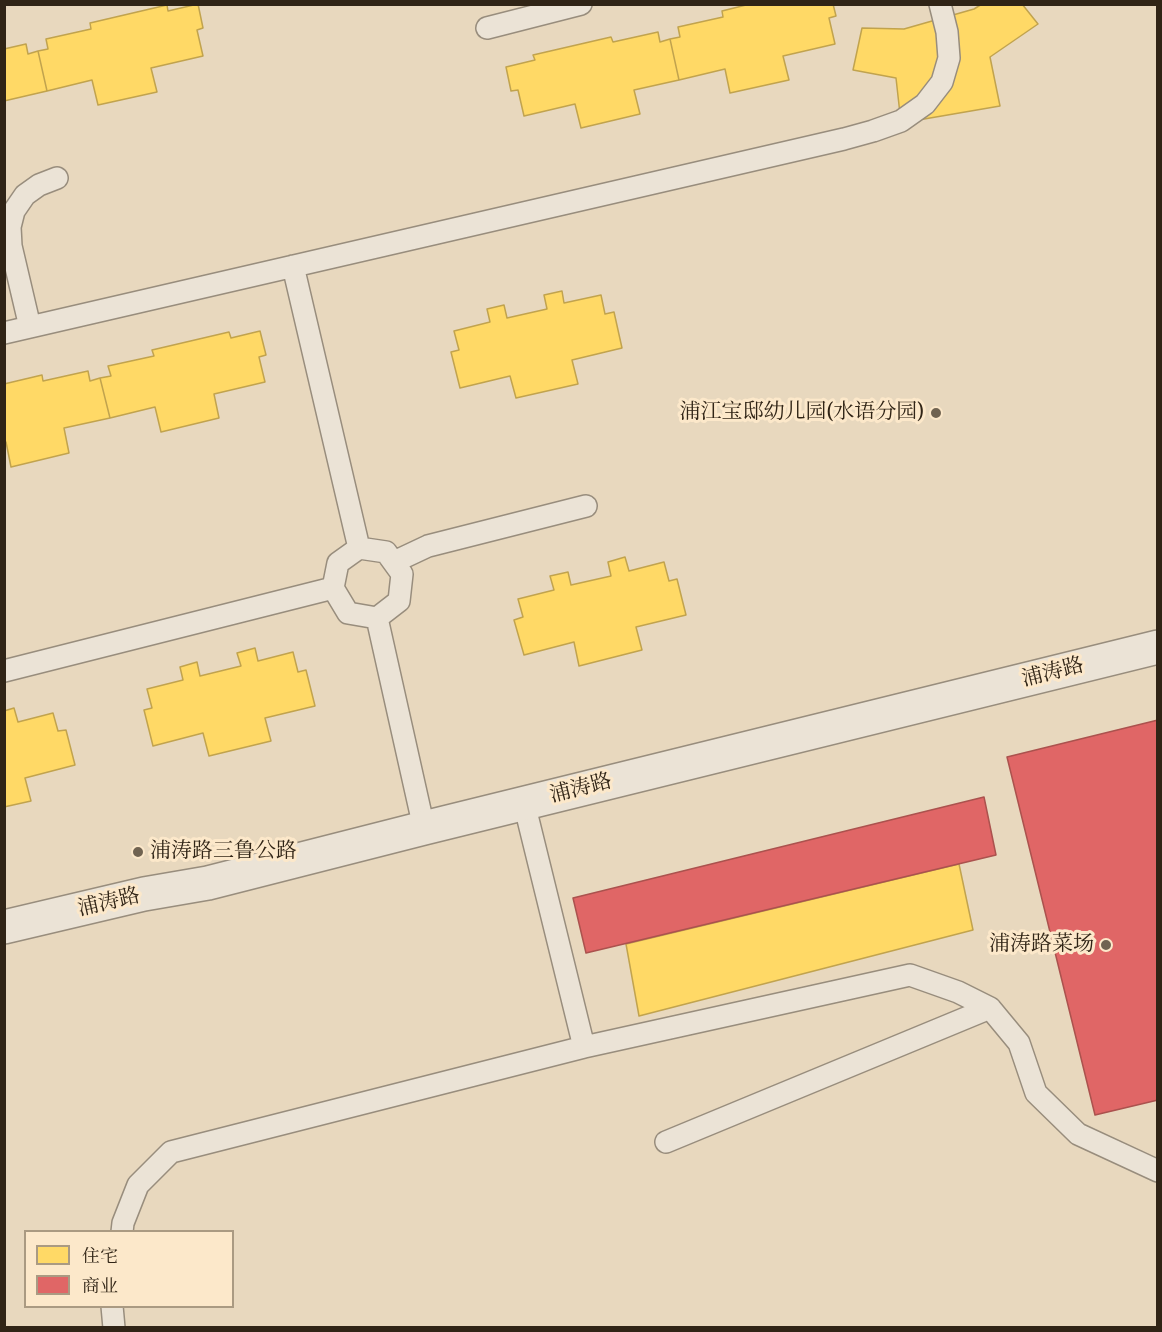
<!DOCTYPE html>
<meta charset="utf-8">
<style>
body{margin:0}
#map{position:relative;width:1162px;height:1332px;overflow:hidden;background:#e8d8be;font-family:"Gentium Book Plus","Noto Serif SC",serif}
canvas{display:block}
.frame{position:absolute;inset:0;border:6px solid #302416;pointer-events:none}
.legend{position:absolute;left:24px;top:1230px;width:210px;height:78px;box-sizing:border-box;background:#fce8ca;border:2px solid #aa9a82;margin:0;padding:8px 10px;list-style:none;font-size:18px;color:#302416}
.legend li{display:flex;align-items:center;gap:12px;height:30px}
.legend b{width:30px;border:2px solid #aa9a82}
</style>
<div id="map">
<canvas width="1162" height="1332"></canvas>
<div class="frame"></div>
<ul class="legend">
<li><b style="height:16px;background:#ffd966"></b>住宅</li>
<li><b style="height:16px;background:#e06666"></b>商业</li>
</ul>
</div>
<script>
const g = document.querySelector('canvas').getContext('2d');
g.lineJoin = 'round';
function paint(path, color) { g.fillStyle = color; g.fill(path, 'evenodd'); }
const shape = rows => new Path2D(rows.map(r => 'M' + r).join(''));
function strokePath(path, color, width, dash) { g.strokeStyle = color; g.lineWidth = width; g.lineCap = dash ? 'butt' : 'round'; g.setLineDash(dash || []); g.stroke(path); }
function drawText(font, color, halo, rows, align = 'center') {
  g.font = font + ' "Gentium Book Plus","Noto Serif SC",serif'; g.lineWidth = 6; g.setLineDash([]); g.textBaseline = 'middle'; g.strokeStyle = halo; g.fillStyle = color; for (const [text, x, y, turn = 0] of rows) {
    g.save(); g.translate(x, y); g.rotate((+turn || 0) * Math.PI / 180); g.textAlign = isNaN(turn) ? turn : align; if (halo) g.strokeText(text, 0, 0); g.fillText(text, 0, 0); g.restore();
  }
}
const homes = shape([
 [198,4,203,28,197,30,203,56,151,68,157,92,98,105,92,80,47,91,38,51,48,49,46,39,91,29,90,23,167,5,168,11,198,4],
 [750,4,833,4,836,16,829,18,835,44,783,56,789,80,730,93,725,69,679,80,670,39,680,37,678,27,723,17,722,11,750,4],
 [982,4,1022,4,1038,24,990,57,1000,106,901,123,896,78,853,70,862,28,904,29,974,9,982,4],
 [658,32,660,42,670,39,679,80,634,90,640,114,581,128,575,104,524,116,518,90,511,91,506,67,535,60,533,55,611,37,613,42,658,32],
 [26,44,28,54,38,51,47,91,4,101,4,49,26,44],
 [562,291,564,303,601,295,605,314,614,312,622,348,572,360,578,384,516,398,510,376,460,388,451,352,459,350,454,331,490,322,487,309,504,305,507,318,547,309,544,295,562,291],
 [260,331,266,355,259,357,265,382,214,394,219,418,161,432,155,407,110,418,100,378,111,376,108,366,154,356,152,350,229,332,231,338,260,331],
 [88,371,90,381,100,378,110,418,64,428,69,453,11,467,6,442,4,442,4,384,42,375,43,381,88,371],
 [625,557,629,571,664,562,669,581,677,579,686,615,636,627,642,650,579,666,574,642,524,655,514,620,523,617,518,599,554,590,550,576,568,572,571,585,611,576,608,562,625,557],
 [255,648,258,661,293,652,298,672,306,670,315,706,265,718,271,741,209,756,203,733,153,746,144,710,152,708,147,689,183,680,180,667,197,662,200,676,241,666,237,653,255,648],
 [14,708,18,722,53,713,58,731,66,730,75,765,25,778,31,801,4,807,4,711,14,708],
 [959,864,973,930,639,1016,626,944,959,864]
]);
const shops = shape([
 [1158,720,1158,1100,1095,1115,1007,757,1158,720],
 [984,797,996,855,586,953,573,898,984,797]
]);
const service = shape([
 [487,28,581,4],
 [293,266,359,548],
 [30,327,11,246,10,227,14,211,25,195,39,185,57,178],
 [4,333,844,139,873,131,901,121,925,104,942,82,949,58,947,32,940,4],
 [359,548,386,552,402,574,399,601,377,618,348,613,333,588,338,563,359,548],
 [394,562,428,546,586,506],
 [377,618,424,828],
 [4,671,333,588],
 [524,803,584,1047],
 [666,1142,990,1008],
 [122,1232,123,1223,138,1185,171,1152,584,1047,910,975,958,992,990,1008,1019,1043,1036,1093,1078,1134,1158,1171],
 [112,1306,114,1328]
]);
const minor = shape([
 [4,927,144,894,208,883,424,828,1158,647]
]);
const markers = [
 [936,413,6,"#706351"],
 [138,852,6,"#706351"],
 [1106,945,6,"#706351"]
];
const poiNames = [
 ["浦江宝邸幼儿园(水语分园)",924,413],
 ["浦涛路三鲁公路",150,852,"left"],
 ["浦涛路菜场",1094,945]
];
const streetNames = [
 ["浦涛路",1053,673,-14],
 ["浦涛路",581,789,-14],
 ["浦涛路",109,903,-13]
];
paint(homes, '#ffd966');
strokePath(homes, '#c1a34e', 1.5);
paint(shops, '#e06666');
strokePath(shops, '#ab524e', 1.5);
strokePath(service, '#988d7d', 24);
strokePath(minor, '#988d7d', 36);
strokePath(service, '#ebe3d6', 21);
strokePath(minor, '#ebe3d6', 33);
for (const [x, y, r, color] of markers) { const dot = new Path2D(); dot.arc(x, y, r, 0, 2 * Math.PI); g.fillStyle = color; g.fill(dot); strokePath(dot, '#fce8ca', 2); }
drawText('21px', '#302416', '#fce8ca', poiNames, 'right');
drawText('21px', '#302416', '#fce8ca', streetNames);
</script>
